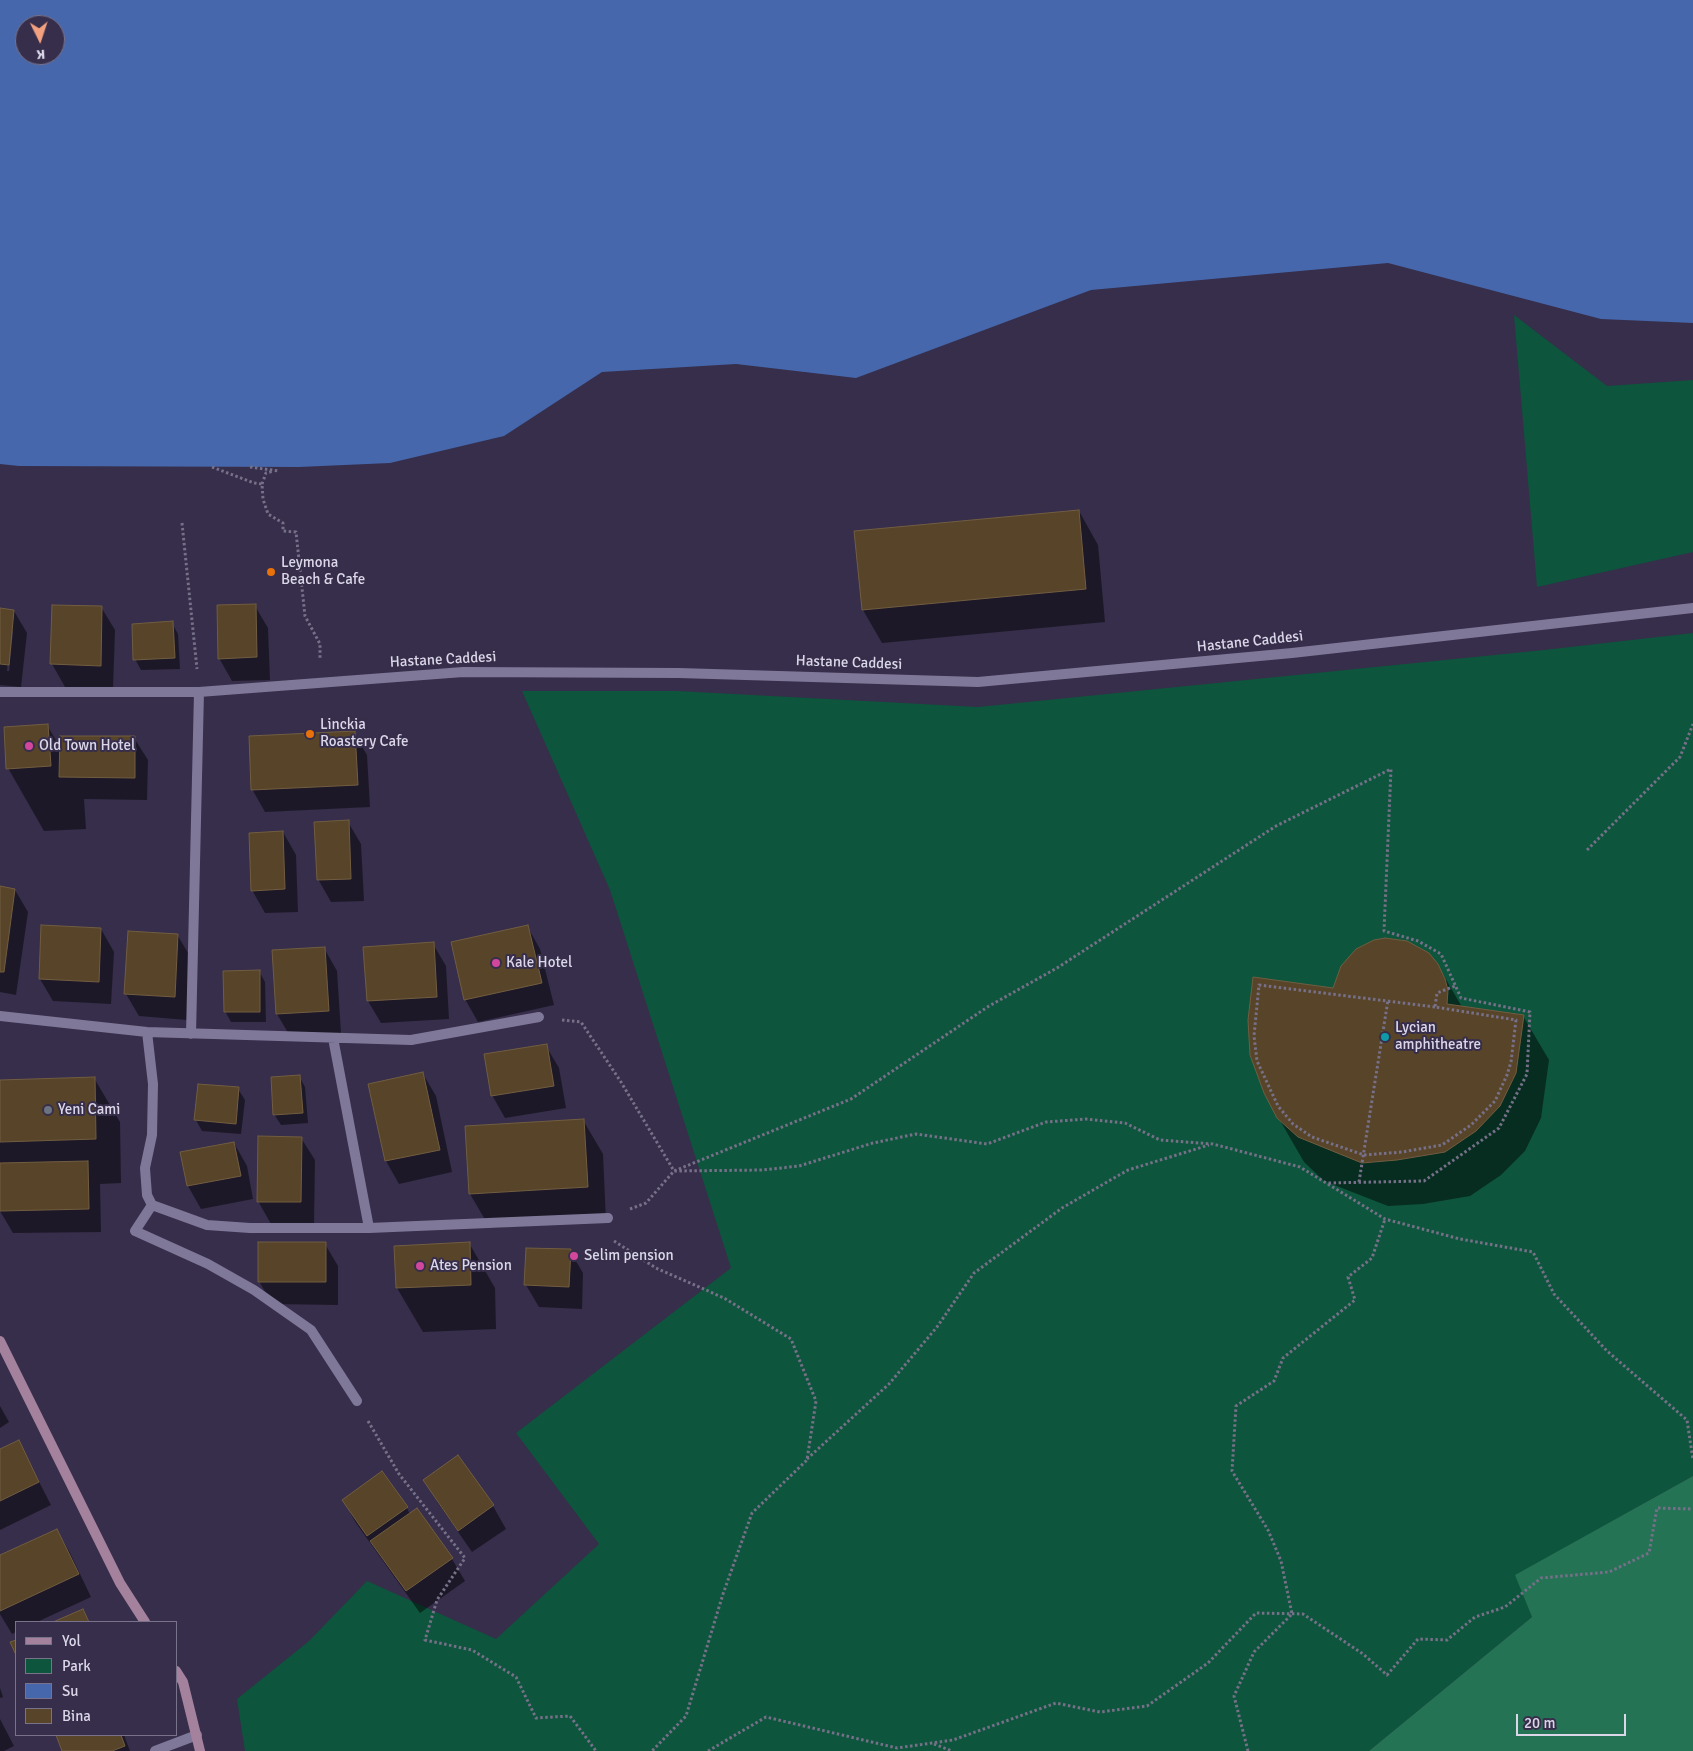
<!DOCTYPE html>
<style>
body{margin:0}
#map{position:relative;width:1693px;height:1751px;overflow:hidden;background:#362e4a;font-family:Signika,sans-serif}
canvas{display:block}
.legend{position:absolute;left:15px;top:1621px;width:162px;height:115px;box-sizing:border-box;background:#362e4a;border:1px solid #78728a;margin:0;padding:6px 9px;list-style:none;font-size:15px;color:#dbd7e9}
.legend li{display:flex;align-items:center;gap:10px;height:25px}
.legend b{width:25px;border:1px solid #78728a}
.north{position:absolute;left:15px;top:15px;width:50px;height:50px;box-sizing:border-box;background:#362e4a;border:1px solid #78728a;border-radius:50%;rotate:176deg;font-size:14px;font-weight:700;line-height:20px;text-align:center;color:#dbd7e9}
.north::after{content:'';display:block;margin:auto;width:18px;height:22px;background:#f2a07f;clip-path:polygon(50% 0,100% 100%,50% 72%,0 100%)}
.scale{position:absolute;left:1516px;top:1714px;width:110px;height:22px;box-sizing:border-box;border:2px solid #dbd7e9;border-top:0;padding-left:6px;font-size:15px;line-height:18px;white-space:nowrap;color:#dbd7e9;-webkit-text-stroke:4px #362e4a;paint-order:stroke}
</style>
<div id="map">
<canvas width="1693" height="1751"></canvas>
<ul class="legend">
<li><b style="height:6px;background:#a4819c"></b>Yol</li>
<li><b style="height:14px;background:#0d553c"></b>Park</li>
<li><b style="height:14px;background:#4667ab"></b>Su</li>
<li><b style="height:14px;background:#584429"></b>Bina</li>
</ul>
<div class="north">K</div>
<div class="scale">20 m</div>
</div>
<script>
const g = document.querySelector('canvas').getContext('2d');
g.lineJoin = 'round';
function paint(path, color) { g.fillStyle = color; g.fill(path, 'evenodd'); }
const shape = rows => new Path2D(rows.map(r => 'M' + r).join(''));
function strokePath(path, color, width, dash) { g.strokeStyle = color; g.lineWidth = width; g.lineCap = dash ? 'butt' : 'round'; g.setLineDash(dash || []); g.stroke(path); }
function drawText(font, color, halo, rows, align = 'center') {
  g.font = font + ' Signika,sans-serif'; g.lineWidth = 4; g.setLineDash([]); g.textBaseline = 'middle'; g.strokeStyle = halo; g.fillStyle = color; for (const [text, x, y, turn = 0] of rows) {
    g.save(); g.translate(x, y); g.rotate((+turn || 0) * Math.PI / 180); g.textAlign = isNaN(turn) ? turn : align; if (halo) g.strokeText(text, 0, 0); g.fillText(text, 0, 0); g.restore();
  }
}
const green = shape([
 [1514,315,1607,386,1693,380,1693,552,1537,587],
 [1693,633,1693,1476,1516,1575,1532,1617,1369,1751,245,1751,237,1699,309,1641,367,1581,496,1639,599,1544,516,1433,731,1268,610,890,522,691,677,691,978,707,1544,650]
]);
const forest = shape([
 [1693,1476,1693,1751,1369,1751,1532,1617,1515,1575]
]);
const water = shape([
 [0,0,1693,0,1693,323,1601,319,1388,263,1091,290,856,378,736,364,602,372,504,436,390,463,299,467,19,466,0,464],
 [25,25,55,25,55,55,25,55]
]);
const shadow = shape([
 [1079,511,1098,545,1105,622,882,643,863,610],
 [255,606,268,628,270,680,232,681,219,658],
 [101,607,115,630,113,688,65,687,52,664],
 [0,610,14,611,27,633,21,687,0,685],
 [11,631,13,631,9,671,7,671],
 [172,623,178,634,180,669,141,670,135,659],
 [47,725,61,749,134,738,148,760,147,800,84,799,86,829,44,831,8,768],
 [354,733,367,755,370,807,265,812,252,789],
 [348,822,361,844,364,901,331,902,318,879],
 [283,832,296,855,298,912,265,913,252,890],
 [0,888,15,890,28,912,16,995,0,992],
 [527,926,540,949,554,1005,478,1022,465,999],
 [101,929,114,952,111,1004,53,1001,40,979],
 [178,936,191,958,187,1020,139,1016,126,994],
 [433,944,446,966,449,1019,381,1023,368,1001],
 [324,948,337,971,341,1033,290,1036,277,1014],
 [1437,964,1462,1007,1523,1016,1549,1060,1541,1118,1525,1151,1501,1175,1470,1196,1423,1204,1388,1206,1324,1181,1304,1162,1278,1117,1334,989],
 [259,971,265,982,266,1022,231,1022,225,1011],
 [546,1046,559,1068,566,1108,505,1118,492,1095],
 [423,1074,436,1096,452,1172,399,1184,386,1161,370,1085],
 [299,1076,305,1087,308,1123,281,1125,274,1114],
 [94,1078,120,1122,121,1183,100,1184,101,1232,13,1233,0,1211,0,1081],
 [238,1089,245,1100,241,1134,202,1131,196,1120],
 [583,1120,603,1154,606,1221,490,1228,470,1194,467,1127],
 [301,1138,315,1160,314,1225,271,1224,258,1201],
 [234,1143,247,1166,253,1199,201,1209,188,1186,182,1153],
 [469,1243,495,1288,496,1329,423,1332,397,1288],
 [325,1244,338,1266,338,1305,272,1304,259,1281],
 [570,1251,583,1273,582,1309,539,1307,526,1285],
 [0,1406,9,1422,0,1428],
 [18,1441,51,1505,0,1530,0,1450],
 [458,1457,493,1506,506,1529,472,1552,438,1503,425,1481],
 [343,1500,407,1508,410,1514,452,1559,465,1581,420,1613,356,1523],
 [57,1530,70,1553,91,1597,37,1622,16,1622,16,1632,12,1634,0,1614,0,1557],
 [0,1688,3,1697,0,1698],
 [0,1719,14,1746,4,1751,0,1751],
 [58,1735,124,1735,130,1751,64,1751]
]);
const building = shape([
 [1079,510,1086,589,862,610,854,531,1079,510],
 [256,604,257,657,218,659,217,605,256,604],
 [52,605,102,606,101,666,50,664,52,605],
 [0,608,14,610,9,665,0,664,0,608],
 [173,621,175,658,133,660,132,624,173,621],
 [48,724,51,766,6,769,4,727,48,724],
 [355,731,358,785,251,790,249,736,355,731],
 [60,736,135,736,135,778,59,777,60,736],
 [349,820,351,879,317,880,314,822,349,820],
 [283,831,285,889,251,891,249,833,283,831],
 [0,886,15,889,4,972,0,972,0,886],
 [41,925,101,928,99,982,39,979,41,925],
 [528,925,542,983,464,1000,451,942,528,925],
 [128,931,178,934,175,997,124,994,128,931],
 [1385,938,1407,941,1429,953,1438,964,1445,979,1448,990,1447,1004,1524,1015,1516,1073,1500,1106,1476,1131,1445,1152,1397,1160,1362,1163,1298,1137,1277,1118,1264,1093,1250,1055,1248,1020,1253,977,1333,988,1341,966,1356,949,1374,940,1385,938],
 [434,942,437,997,367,1001,363,947,434,942],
 [325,947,329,1011,276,1014,272,950,325,947],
 [260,970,260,1012,224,1012,223,971,260,970],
 [547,1044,554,1086,491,1096,484,1054,547,1044],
 [423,1072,440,1150,385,1161,368,1084,423,1072],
 [300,1075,303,1113,273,1115,271,1077,300,1075],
 [95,1077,96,1139,0,1142,0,1080,95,1077],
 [198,1084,239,1087,236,1124,194,1120,198,1084],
 [584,1119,588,1187,469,1194,465,1126,584,1119],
 [258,1136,302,1137,301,1202,257,1202,258,1136],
 [234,1142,241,1176,187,1186,180,1152,234,1142],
 [88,1161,89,1209,0,1211,0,1163,88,1161],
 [258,1242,326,1242,326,1282,258,1282,258,1242],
 [470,1242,471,1285,396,1288,394,1246,470,1242],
 [526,1248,571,1249,569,1287,524,1285,526,1248],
 [19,1440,39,1482,0,1501,0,1449,19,1440],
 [458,1455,494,1505,458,1531,423,1480,458,1455],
 [382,1471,408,1507,367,1536,342,1500,382,1471],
 [417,1508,453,1558,406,1591,370,1541,417,1508],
 [57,1529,79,1574,0,1611,0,1555,57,1529],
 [83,1609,89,1622,53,1622,83,1609],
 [16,1640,16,1655,10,1642,16,1640],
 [56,1735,121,1735,125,1746,112,1751,62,1751,56,1735]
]);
const path = shape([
 [212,467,254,483,262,484,263,499,268,514,283,523,283,531,296,532,305,616,320,644,320,660],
 [250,467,279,471],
 [262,484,266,473,274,471],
 [182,523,197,669],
 [1587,850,1680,757,1693,724],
 [1435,1007,1259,985,1254,1036,1257,1061,1278,1106,1293,1124,1312,1137,1364,1155,1402,1152,1442,1145,1471,1125,1495,1101,1507,1075,1511,1062,1516,1020,1435,1007,1437,993,1455,986],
 [562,1020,581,1022,621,1082,674,1171,851,1099,989,1006,1057,968,1276,826,1391,769,1384,931,1418,941,1441,954,1461,998,1530,1012,1527,1074,1499,1128,1424,1181,1328,1183],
 [1359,1182,1388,1000],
 [630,1209,646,1203,674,1171,763,1170,799,1166,873,1143,916,1134,987,1144,1046,1122,1086,1119,1125,1123,1160,1140,1213,1144,1300,1167,1385,1219,1460,1239,1533,1252,1554,1294,1607,1351,1687,1420,1693,1460],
 [614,1241,656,1268,724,1298,791,1339,816,1401,807,1460,752,1513,723,1594,686,1716,652,1751],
 [368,1421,399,1474,465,1558,437,1600,425,1640,472,1650,516,1677,536,1718,570,1716,596,1751],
 [807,1459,889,1384,937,1327,974,1273,1062,1208,1128,1170,1209,1145],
 [934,1744,952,1751],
 [708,1751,766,1717,897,1748,953,1740,1056,1703,1100,1712,1147,1706,1208,1663,1256,1613,1303,1614,1363,1654,1387,1675,1418,1639,1447,1640,1475,1617,1505,1607,1541,1578,1609,1572,1649,1553,1657,1508,1693,1509],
 [1248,1751,1234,1696,1254,1652,1292,1614,1281,1561,1268,1530,1232,1471,1236,1406,1274,1381,1283,1358,1355,1300,1348,1277,1372,1258,1385,1219]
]);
const pedestrian = shape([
 [411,1040,539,1017]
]);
const minor = shape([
 [0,692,199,692,463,672,679,673,978,682,1292,653,1693,608],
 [0,1016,147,1032,411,1040],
 [147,1032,153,1084,152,1135,145,1168,147,1195,152,1205,207,1225,250,1228,369,1228,608,1218],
 [191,1034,199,692],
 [333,1038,369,1228],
 [152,1205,135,1231,208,1264,254,1290,311,1330,357,1401],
 [155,1751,197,1735]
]);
const secondary = shape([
 [0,1341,120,1583,145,1622],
 [176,1671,183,1682,200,1751]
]);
const markers = [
 [271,572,5,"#e8710a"],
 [310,734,5,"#e8710a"],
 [29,746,5,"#d1479c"],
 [496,963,5,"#d1479c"],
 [1385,1037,5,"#0f9aa8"],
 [48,1110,5,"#6b7280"],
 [574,1256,5,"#d1479c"],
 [420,1266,5,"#d1479c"]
];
const poiNames = [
 ["Leymona",281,563],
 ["Beach & Cafe",281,580],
 ["Linckia",320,725],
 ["Roastery Cafe",320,742],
 ["Old Town Hotel",39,746],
 ["Kale Hotel",506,963],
 ["Lycian",1395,1028],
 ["amphitheatre",1395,1045],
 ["Yeni Cami",58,1110],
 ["Selim pension",584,1256],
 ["Ates Pension",430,1266]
];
const streetNames = [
 ["Hastane Caddesi",1250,642,-6],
 ["Hastane Caddesi",443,660,-3],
 ["Hastane Caddesi",849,663,2]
];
paint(green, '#0d553c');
paint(forest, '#247355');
paint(water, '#4667ab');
paint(shadow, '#0007');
paint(building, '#584429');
strokePath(building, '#715d41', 1);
strokePath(path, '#767088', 3, [2.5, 2.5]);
strokePath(pedestrian, '#807899', 10);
strokePath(minor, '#807899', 10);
strokePath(secondary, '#a4819c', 10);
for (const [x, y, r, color] of markers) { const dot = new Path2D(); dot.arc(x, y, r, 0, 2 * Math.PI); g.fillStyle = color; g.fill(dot); strokePath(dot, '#362e4a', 2); }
drawText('15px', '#dbd7e9', '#362e4a', poiNames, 'left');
drawText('15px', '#dbd7e9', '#362e4a', streetNames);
</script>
